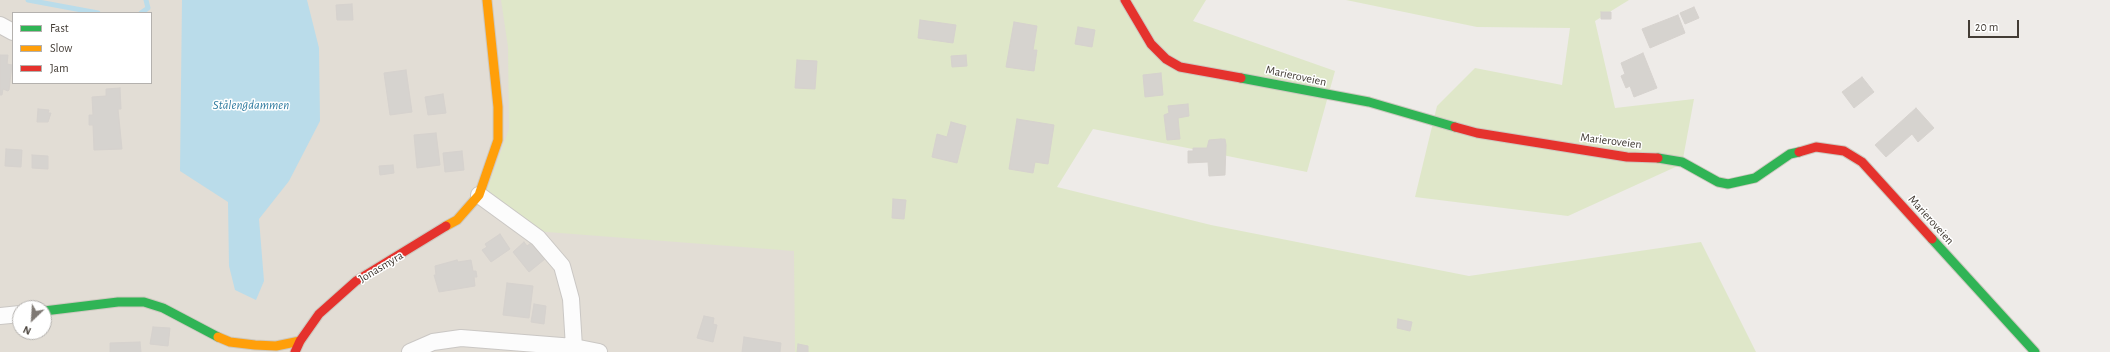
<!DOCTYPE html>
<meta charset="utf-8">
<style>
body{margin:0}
#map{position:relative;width:2110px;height:352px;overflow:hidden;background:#eeebe8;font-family:"Alegreya Sans",sans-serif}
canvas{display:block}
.legend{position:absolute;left:12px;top:12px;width:140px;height:72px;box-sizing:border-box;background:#fff;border:1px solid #b4b1ae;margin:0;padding:5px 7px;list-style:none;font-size:12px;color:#433c35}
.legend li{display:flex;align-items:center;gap:8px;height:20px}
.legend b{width:20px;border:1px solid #b4b1ae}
.north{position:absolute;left:12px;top:300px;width:40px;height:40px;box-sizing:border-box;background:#fff;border:1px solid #b4b1ae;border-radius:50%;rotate:205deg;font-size:11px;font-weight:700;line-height:16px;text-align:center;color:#433c35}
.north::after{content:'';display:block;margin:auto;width:14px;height:18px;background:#7f7974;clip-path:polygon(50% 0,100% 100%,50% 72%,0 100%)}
.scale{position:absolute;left:1968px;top:20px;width:51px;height:18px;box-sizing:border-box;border:2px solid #433c35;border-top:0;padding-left:5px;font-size:12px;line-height:14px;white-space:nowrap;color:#433c35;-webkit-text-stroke:3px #fff;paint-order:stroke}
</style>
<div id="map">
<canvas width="2110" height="352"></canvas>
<ul class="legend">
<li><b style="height:5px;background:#30b455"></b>Fast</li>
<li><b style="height:5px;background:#ff9f0a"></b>Slow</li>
<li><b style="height:5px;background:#e5322d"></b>Jam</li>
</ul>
<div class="north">N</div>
<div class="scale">20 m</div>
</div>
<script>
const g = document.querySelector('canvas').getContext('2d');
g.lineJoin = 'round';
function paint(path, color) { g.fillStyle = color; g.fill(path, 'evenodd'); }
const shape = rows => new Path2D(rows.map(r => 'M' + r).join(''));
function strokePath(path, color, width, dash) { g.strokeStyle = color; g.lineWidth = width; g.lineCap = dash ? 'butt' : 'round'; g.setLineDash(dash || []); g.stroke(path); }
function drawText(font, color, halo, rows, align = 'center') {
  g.font = font + ' "Alegreya Sans",sans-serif'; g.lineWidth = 3; g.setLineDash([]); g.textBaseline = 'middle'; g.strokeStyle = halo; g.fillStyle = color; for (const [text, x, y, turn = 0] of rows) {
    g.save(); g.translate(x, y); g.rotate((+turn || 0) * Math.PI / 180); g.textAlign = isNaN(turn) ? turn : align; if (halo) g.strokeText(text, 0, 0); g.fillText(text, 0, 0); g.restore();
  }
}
const residential = shape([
 [0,0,1104,0,909,352,0,352],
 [13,13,151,13,151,83,13,83],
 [20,308,44,308,44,332,20,332]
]);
const green = shape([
 [501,0,1206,0,1193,21,1335,71,1307,172,1093,129,1057,187,1211,225,1469,276,1701,242,1756,352,795,352,794,251,534,231,485,195,509,129,508,47],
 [1346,0,1629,0,1595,21,1615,108,1694,99,1682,164,1568,216,1415,197,1437,106,1475,68,1562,85,1570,28,1477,27]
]);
const water = shape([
 [182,0,307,0,319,48,320,121,289,181,259,219,264,281,256,300,235,290,229,266,228,202,180,171]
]);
const stream = shape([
 [28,0,98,13],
 [141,13,148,8,146,0]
]);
const building = shape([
 [352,4,353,20,337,20,336,5,352,4],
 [1694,7,1699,18,1685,24,1680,13,1694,7],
 [1601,12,1611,12,1611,19,1601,19,1601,12],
 [1678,15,1685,33,1650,48,1642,29,1678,15],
 [920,20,956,25,953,43,918,38,920,20],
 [1014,22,1037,26,1033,50,1037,50,1034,71,1006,67,1014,22],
 [1078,27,1095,30,1092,47,1075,44,1078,27],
 [1643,53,1657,88,1634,97,1630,86,1626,88,1621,76,1625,74,1621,63,1643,53],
 [0,55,8,55,7,64,12,65,9,90,8,91,3,89,2,95,0,95,0,55],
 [966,55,967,66,952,67,951,56,966,55],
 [797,60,817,61,815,89,795,88,797,60],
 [406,70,412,112,390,115,384,73,406,70],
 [1161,73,1163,95,1145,97,1143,75,1161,73],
 [1862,77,1874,92,1854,108,1842,92,1862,77],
 [120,88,121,109,118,109,122,149,94,150,93,125,89,125,89,115,93,115,92,97,106,96,106,89,120,88],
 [443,94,446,113,428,115,425,97,443,94],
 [1188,104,1189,116,1178,118,1180,139,1167,140,1164,115,1169,113,1168,106,1188,104],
 [1916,108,1934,128,1918,142,1912,134,1886,157,1875,145,1916,108],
 [38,109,49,110,48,113,51,113,48,122,37,122,38,109],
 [1017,119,1054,125,1048,164,1035,162,1033,173,1009,169,1017,119],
 [951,122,966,126,957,163,932,157,937,134,947,137,951,122],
 [436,133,440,165,417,168,414,135,436,133],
 [1221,139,1225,139,1226,145,1225,175,1209,176,1208,162,1188,163,1188,151,1193,151,1193,148,1207,148,1209,140,1221,139],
 [6,149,22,150,21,167,5,166,6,149],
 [462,151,464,170,445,172,443,153,462,151],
 [32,155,48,156,48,169,32,168,32,155],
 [393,165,394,173,380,175,379,166,393,165],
 [893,199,906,200,904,219,892,218,893,199],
 [500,234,510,249,491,262,482,250,487,247,485,244,500,234],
 [524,242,527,246,531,243,545,259,529,272,513,252,524,242],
 [457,260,458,262,471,260,473,271,476,271,477,277,474,277,475,286,439,292,434,275,436,275,435,266,457,260],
 [507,283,533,286,529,318,503,315,507,283],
 [534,304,546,306,544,324,531,322,534,304],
 [704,316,714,318,713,324,717,325,713,342,697,338,704,316],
 [1398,319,1412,322,1410,331,1397,328,1398,319],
 [153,327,170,328,168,346,150,344,153,327],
 [744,337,781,343,780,352,742,352,744,337],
 [140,342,141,352,110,352,110,343,140,342],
 [798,344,808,346,808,352,797,352,798,344]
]);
const street = shape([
 [0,25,13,32],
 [479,195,538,238,562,266,571,299,574,347],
 [0,316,20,314],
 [410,352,433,342,461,338,574,347,599,352]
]);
const fast = shape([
 [1241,78,1369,102,1455,127],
 [1658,158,1682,162,1718,182,1728,184,1755,178,1790,154,1799,152],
 [1932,239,2035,352],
 [44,311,118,302,144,302,163,308,218,337]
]);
const slow = shape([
 [446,226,457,220,479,195,498,140,498,107,487,0],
 [218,337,230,342,255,345,276,346,300,341]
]);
const jam = shape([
 [1125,0,1151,44,1166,59,1180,67,1241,78],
 [1455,127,1477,133,1627,157,1658,158],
 [1799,152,1816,147,1844,151,1862,162,1932,239],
 [295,352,300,341,319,314,356,281,446,226]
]);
const streetNames = [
 ["Marieroveien",1296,76,12],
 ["Marieroveien",1611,141,7],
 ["Marieroveien",1931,220,48],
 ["Jonasmyra",381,267,-31]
];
const waterNames = [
 ["Stålengdammen",251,105]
];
paint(residential, '#e2ddd5');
paint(green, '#dfe7c9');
paint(water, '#badcea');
strokePath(stream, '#badcea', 5);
paint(building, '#d6d3cf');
strokePath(building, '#d6d2ce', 1);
strokePath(street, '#cac7c4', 18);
strokePath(fast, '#cdc8bf', 11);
strokePath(slow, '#cdc8bf', 11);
strokePath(jam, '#cdc8bf', 11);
strokePath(street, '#fcfcfc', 16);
strokePath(fast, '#30b455', 9);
strokePath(slow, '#ff9f0a', 9);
strokePath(jam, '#e5322d', 9);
drawText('12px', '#433c35', '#fff', streetNames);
drawText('italic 13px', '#337da1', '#fff', waterNames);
</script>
